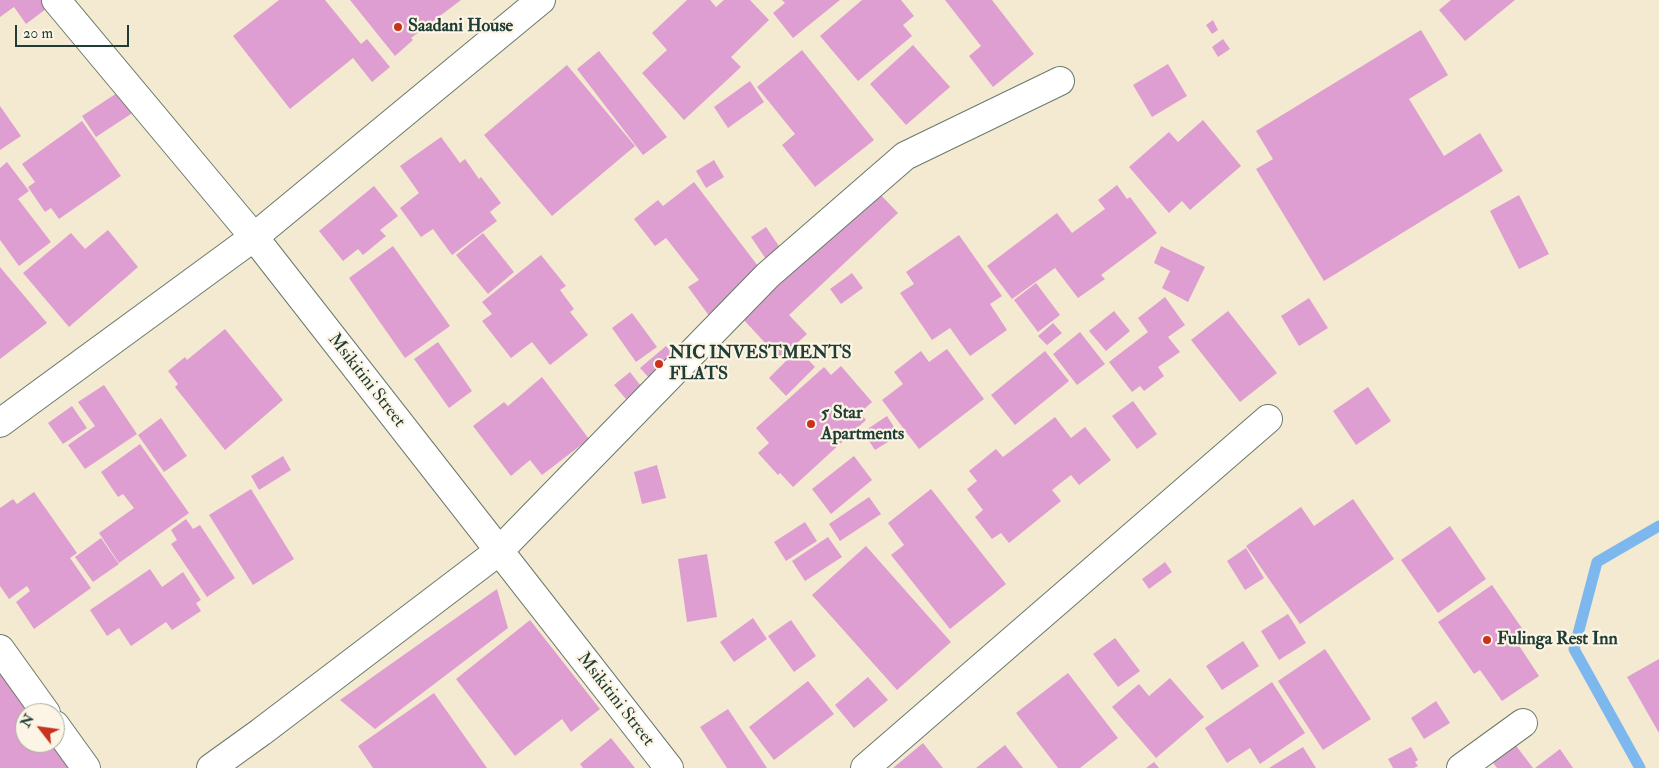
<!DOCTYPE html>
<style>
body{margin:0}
#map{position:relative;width:1659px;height:768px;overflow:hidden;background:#f4ead1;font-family:"IM FELL Double Pica",serif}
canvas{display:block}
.north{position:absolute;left:15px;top:703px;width:50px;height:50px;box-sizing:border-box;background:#fcf5e5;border:1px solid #a4ab9e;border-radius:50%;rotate:300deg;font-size:14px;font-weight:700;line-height:20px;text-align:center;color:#1f3d34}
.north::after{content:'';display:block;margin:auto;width:18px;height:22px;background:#c8321e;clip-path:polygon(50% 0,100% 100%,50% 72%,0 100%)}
.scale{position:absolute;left:15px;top:25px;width:114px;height:22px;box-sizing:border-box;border:2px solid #1f3d34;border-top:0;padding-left:6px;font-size:15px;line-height:18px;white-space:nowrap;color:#1f3d34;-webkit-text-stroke:4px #fcf5e5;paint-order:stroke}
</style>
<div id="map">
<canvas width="1659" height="768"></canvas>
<div class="north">N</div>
<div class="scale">20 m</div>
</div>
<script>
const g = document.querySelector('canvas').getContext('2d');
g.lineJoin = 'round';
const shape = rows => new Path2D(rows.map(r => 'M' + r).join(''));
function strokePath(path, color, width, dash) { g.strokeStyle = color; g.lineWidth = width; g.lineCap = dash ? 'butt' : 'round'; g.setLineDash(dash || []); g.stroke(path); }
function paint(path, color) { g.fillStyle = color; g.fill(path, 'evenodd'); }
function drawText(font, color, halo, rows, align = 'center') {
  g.font = font + ' "IM FELL Double Pica",serif'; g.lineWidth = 4.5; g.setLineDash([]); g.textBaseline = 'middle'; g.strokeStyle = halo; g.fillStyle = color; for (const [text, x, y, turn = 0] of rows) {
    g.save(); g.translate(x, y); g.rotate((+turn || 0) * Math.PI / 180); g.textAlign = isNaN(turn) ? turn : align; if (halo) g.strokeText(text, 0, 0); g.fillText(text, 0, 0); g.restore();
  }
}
const stream = shape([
 [1640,768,1574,649,1597,562,1659,526]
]);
const building = shape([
 [0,0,51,0,54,3,26,24,14,7,0,17],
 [279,0,325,0,361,44,367,39,390,67,372,82,353,58,290,109,233,36],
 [350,0,461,0,411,38,413,40,395,56],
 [687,0,710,0,716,7,724,0,750,0,769,20,731,57,741,67,684,120,642,73,667,50,652,33],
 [782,0,840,0,793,38,773,13,785,3],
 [862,0,901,0,914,16,903,25,912,36,858,81,820,36],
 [945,0,992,0,1034,54,993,87,969,56,981,46],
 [1451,0,1515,0,1465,41,1439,10],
 [1213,20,1218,30,1212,34,1206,25],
 [1421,30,1448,75,1409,99,1444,156,1480,133,1503,171,1324,281,1256,169,1273,159,1256,131],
 [1223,39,1230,49,1218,57,1212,47],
 [913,45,950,87,906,125,870,84],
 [802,50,874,140,815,187,782,145,795,134,757,87],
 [599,51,667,137,643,155,577,69],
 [1168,64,1187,96,1152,117,1133,85],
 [567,65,635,146,552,216,484,135],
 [750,81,764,102,728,128,714,107],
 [120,91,134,112,96,137,82,116],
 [0,106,21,136,0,150],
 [1203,120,1241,166,1190,210,1182,201,1169,213,1129,167,1169,132,1178,142],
 [82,121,121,176,59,219,51,208,45,212,28,187,35,182,22,164],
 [441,137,460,163,465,159,479,179,481,177,501,203,490,212,497,221,452,255,433,229,421,237,400,208,419,193,400,166],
 [714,160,724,177,706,188,696,171],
 [7,162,29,191,18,199,51,242,19,266,0,240,0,168],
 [694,182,761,270,731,292,735,298,710,317,688,287,699,280,666,238,655,246,634,219,658,200,663,206],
 [1117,185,1127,199,1130,197,1157,233,1101,275,1105,279,1078,298,1055,268,1012,299,987,266,1057,213,1072,233,1105,209,1098,200],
 [374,186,398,216,380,230,386,236,363,255,358,249,343,261,319,231],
 [878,192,898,213,789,315,807,334,780,359,743,319],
 [1519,195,1549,254,1519,269,1490,211],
 [766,227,785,255,770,265,751,237],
 [108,230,138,267,69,327,23,273,71,233,85,249],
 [483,233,514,272,488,294,456,255],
 [959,235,1002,296,990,304,1007,330,970,356,950,328,932,340,900,293,914,284,906,272],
 [393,246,450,326,405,358,349,278],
 [1161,246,1205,267,1188,302,1162,288,1170,271,1154,263],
 [541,255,566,286,560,290,574,309,570,312,588,335,550,365,532,342,511,358,482,321,492,314,482,302],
 [0,267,47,323,0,359],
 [852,273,863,288,841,304,830,289],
 [1036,283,1060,315,1038,332,1014,300],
 [1165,297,1185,325,1168,337,1180,352,1158,367,1164,376,1144,391,1140,386,1132,392,1109,362,1148,332,1138,318],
 [1309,298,1328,328,1299,346,1281,316],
 [1114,311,1130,331,1106,351,1089,331],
 [1228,311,1277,373,1240,402,1191,340],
 [632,313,657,347,636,362,612,328],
 [1053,323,1062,333,1047,345,1038,336],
 [225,329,283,400,225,450,175,387,178,384,168,371,185,357,187,360],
 [1080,332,1105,364,1077,385,1053,354],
 [438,342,472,391,449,408,414,359],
 [666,346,677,360,651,380,640,368],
 [798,349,815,367,786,396,769,378],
 [947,349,984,399,919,449,882,400,903,384,894,372,921,351,929,362],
 [1045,351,1069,381,1015,425,991,395],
 [841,366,872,402,860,413,866,420,793,487,780,473,778,475,758,453,769,443,756,428,824,367,831,375],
 [630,372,641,386,626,399,614,385],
 [542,377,589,439,542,475,530,460,511,476,473,426,504,402,508,406],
 [104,385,137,434,85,469,68,445,95,426,78,402],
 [1368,387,1391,421,1356,445,1333,411],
 [1133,401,1157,434,1137,449,1112,416],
 [72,406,87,428,63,444,48,423],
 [887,416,899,435,875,450,863,432],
 [1055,417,1071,438,1085,427,1111,460,1079,485,1071,475,1052,490,1061,501,1009,543,1001,533,992,539,975,517,983,510,967,489,977,481,969,471,996,449,1003,457],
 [161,418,187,456,164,472,138,435],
 [140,444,189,513,119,563,99,533,134,508,123,494,118,497,101,472],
 [283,456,291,470,259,490,251,476],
 [854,456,872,480,831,514,812,489],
 [657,465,666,498,642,504,634,472],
 [251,489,294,559,253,585,209,515],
 [931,489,1006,584,950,629,891,555,904,545,888,523],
 [34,492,77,553,70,558,91,588,34,629,16,602,30,591,27,586,9,599,0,586,0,508,13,499,17,504],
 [869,497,881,514,840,541,829,524],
 [1353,499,1394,559,1300,624,1246,546,1301,507,1314,526],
 [186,519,193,529,200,525,235,578,207,597,171,544,177,540,171,530],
 [805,522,817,541,786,561,774,542],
 [1450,526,1486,579,1438,613,1401,560],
 [828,537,842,557,805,581,792,561],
 [101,538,119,564,93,582,75,557],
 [866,546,951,642,897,690,812,595],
 [1246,548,1264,578,1245,590,1227,561],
 [707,554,717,617,687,622,678,559],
 [1165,562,1172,572,1149,589,1142,579],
 [150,569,162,587,183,572,201,600,196,603,201,611,172,630,166,622,131,646,119,628,107,636,90,610],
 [1492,585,1528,637,1518,644,1539,676,1502,701,1480,670,1474,674,1438,622],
 [497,589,508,628,375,729,340,700],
 [1288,614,1306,643,1279,660,1261,631],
 [753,618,767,639,734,662,720,642],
 [530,620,600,709,571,732,562,719,515,756,456,679],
 [791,620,816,656,794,672,768,636],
 [1115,638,1140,671,1118,687,1093,654],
 [1243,641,1259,666,1222,690,1206,666],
 [1325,649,1371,719,1323,750,1278,681],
 [0,656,41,713,25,713,25,743,55,743,80,768,0,768],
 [1659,659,1659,733,1627,677],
 [1068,673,1118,738,1080,768,1058,768,1016,713],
 [868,677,888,700,854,728,835,705],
 [1170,678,1204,717,1156,758,1112,707,1139,684,1149,696],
 [808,681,834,714,774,760,749,727],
 [1272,682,1305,733,1260,764,1250,748,1227,763,1205,728],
 [434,693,487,768,373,768,358,746],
 [1436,701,1450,723,1424,739,1411,718],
 [728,709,767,768,727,768,700,727],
 [611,738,635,768,583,768,580,764],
 [923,743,943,768,893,768],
 [1514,743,1533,768,1497,768,1491,760],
 [1005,745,1023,768,976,768],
 [1303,747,1316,768,1269,768],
 [1411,747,1418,760,1415,762,1418,766,1414,768,1393,768,1388,759],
 [1560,749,1573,768,1535,768],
 [1154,762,1159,768,1146,768]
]);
const minor = shape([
 [56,0,254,237,669,768],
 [0,423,254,237,541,0],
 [0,649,46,713],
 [55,725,86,768],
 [211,768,261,732,499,551,768,275,905,156,1060,81],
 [865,768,1268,419],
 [1461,768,1523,723]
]);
const markers = [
 [398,27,5,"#c8321e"],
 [659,364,5,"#c8321e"],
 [811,424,5,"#c8321e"],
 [1487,640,5,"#c8321e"]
];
const poiNames = [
 ["Saadani House",408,27],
 ["NIC INVESTMENTS",669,354],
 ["FLATS",669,375],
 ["5 Star",821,414],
 ["Apartments",821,435],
 ["Fulinga Rest Inn",1497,640]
];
const streetNames = [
 ["Msikitini Street",366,381,52],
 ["Msikitini Street",615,700,52]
];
strokePath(stream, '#7cb8ee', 11);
paint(building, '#df9ed1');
strokePath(minor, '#6a7a6b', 30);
strokePath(minor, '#fff', 28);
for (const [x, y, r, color] of markers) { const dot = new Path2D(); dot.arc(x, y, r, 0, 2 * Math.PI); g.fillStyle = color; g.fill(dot); strokePath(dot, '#fcf5e5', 2); }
drawText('bold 18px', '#1f3d34', '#fcf5e5', poiNames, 'left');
drawText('18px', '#1f3d34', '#fcf5e5', streetNames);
</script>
